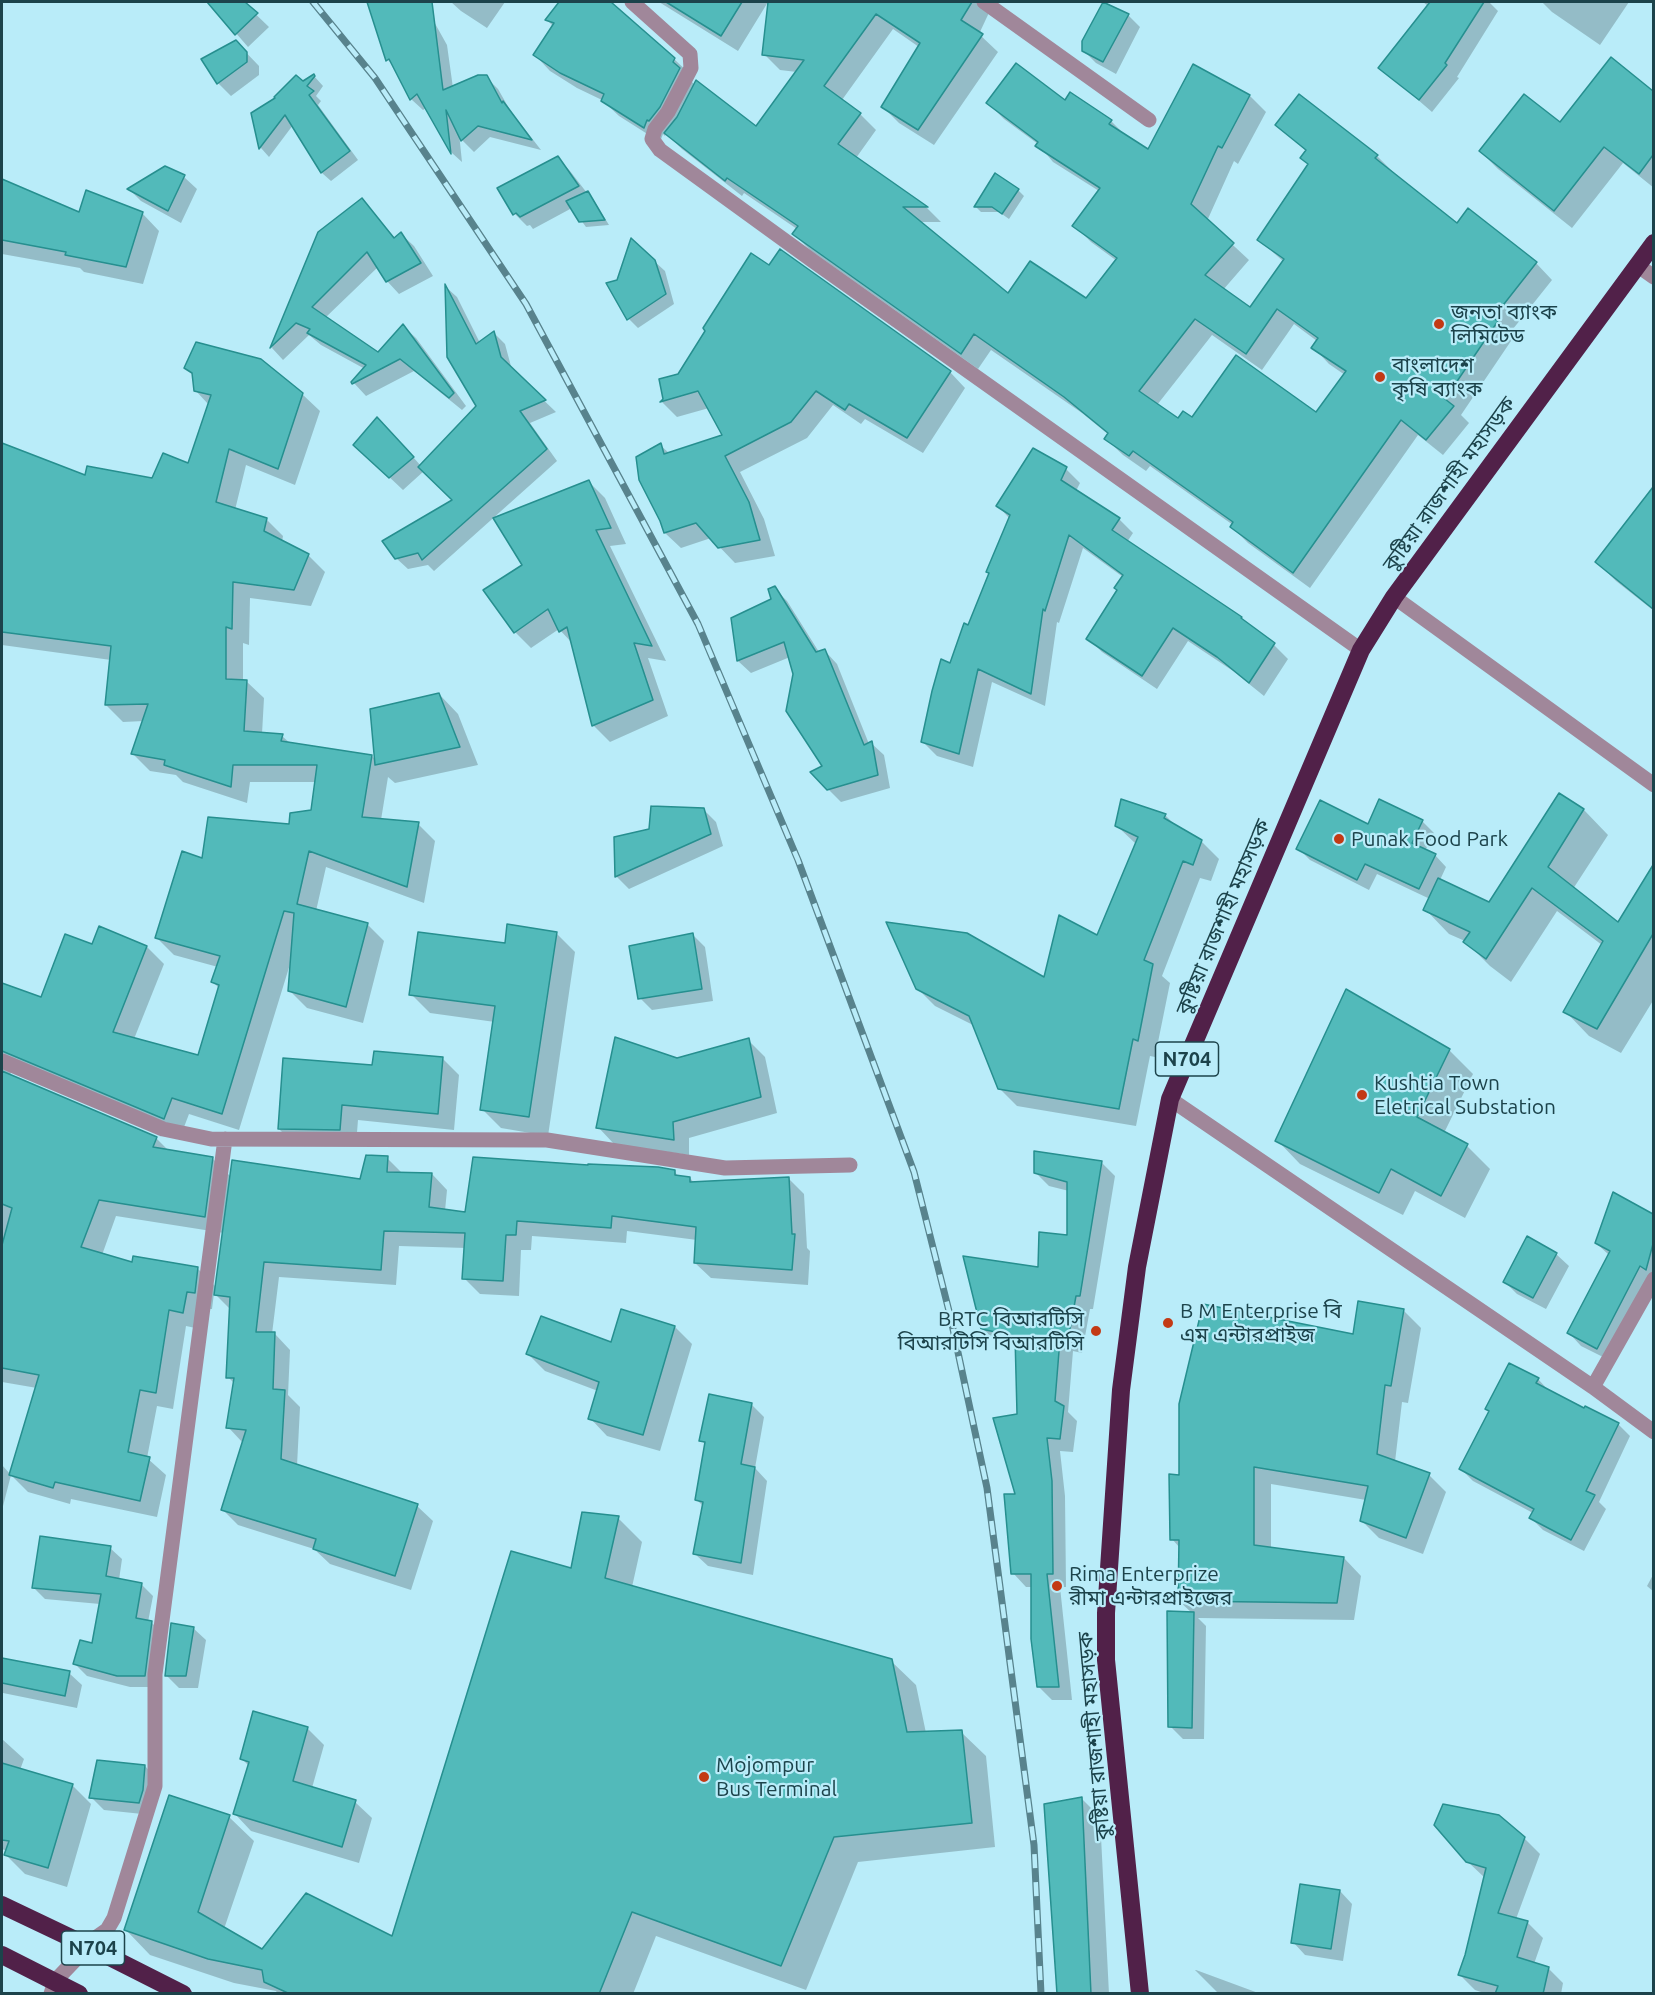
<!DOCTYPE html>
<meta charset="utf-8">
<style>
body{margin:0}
#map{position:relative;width:1655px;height:1995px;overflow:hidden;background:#b9ecf9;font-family:Ubuntu,sans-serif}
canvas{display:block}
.frame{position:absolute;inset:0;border:3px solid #1c434b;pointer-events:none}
</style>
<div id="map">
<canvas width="1655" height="1995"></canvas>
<div class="frame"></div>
</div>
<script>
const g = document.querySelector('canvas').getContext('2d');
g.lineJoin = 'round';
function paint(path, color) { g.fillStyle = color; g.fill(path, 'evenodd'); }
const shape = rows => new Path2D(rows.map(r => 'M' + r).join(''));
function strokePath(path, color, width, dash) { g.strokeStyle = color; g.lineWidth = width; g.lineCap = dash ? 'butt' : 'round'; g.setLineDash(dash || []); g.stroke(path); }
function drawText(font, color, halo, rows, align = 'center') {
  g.font = font + ' Ubuntu,"Noto Sans Bengali",sans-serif'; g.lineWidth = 4.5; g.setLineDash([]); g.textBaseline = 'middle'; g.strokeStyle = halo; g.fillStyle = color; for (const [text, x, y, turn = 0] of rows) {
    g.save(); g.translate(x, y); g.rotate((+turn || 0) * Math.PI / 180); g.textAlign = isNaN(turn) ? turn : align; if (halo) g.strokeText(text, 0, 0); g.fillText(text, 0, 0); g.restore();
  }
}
const shadow = shape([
 [209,2,243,2,269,27,248,47],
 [372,2,423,2,447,45,453,88,486,77,498,89,510,110,541,150,490,137,474,152,462,140,459,133,462,162,452,153,426,108,423,110,411,99,395,68,388,60,369,4],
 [451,2,505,2,487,28,461,11],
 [561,2,609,2,674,59,690,74,688,78,695,85,757,128,797,72,780,70,764,54,769,2,829,2,835,5,838,2,994,2,979,34,998,52,934,145,899,123,883,107,919,47,893,29,842,100,860,114,876,130,856,158,927,208,941,222,920,222,1008,295,1086,300,1117,261,1091,242,1074,225,1099,191,1053,162,1038,144,1004,119,988,103,1066,102,1111,121,1127,137,1148,152,1193,66,1250,96,1266,112,1238,164,1234,161,1207,221,1249,260,1223,290,1251,309,1284,262,1259,240,1310,165,1307,152,1277,124,1300,96,1377,156,1393,172,1457,225,1469,210,1536,263,1552,280,1509,334,1513,338,1461,415,1469,423,1443,455,1418,435,1310,588,1248,543,1232,527,1233,525,1150,466,1146,471,1123,455,1106,439,1109,435,1082,413,991,350,978,369,810,250,794,234,797,229,744,193,742,196,682,149,666,134,665,136,663,134,660,142,619,116,602,100,577,88,550,71,535,55,553,26,547,20],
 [1294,324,1317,341,1313,347,1329,364,1345,375,1316,414,1178,421,1157,405,1212,335,1262,370],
 [659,2,768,2,738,51],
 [1105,2,1128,15,1140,27,1116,74,1096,63,1083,50,1083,42],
 [1423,2,1489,2,1498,11,1457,77,1459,78,1432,112,1380,67,1428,6],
 [1542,2,1629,2,1600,45,1552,12],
 [236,42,259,66,259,75,231,96,218,83,203,60],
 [1611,59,1654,92,1654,188,1623,163,1572,228,1498,169,1480,151,1560,124],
 [314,76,323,86,316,96,321,101,318,105,358,160,331,181,322,173,293,125,269,157,261,148,252,114],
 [558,158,570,171,587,193,593,199,609,225,586,227,572,208,533,229,530,225,527,226,515,214],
 [184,177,197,189,181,223,141,201,129,189],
 [3,181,80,214,142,213,159,231,143,284,84,272,80,268,2,254,2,182],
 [1018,190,1024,196,1009,219,999,212,981,212,975,206],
 [362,200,395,238,401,234,414,246,433,276,399,294,387,281,378,267,325,318,378,354,403,326,416,338,466,406,462,410,414,371,366,396,353,382,365,369,321,345,309,335,283,360,272,348,319,233],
 [654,261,665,271,674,304,638,328,629,319,618,281],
 [447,288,457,297,480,343,494,333,505,344,512,370,556,412,530,423,557,461,434,571,428,565,408,569,396,558,454,501,424,471,403,490,368,457,390,431,421,466,478,406,449,357],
 [185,368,302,394,320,411,295,485,246,465,235,510,266,519,283,536,282,542,308,555,325,572,311,606,250,598,249,645,243,643,243,681,246,681,264,698,262,734,282,736,291,744,372,756,376,760,439,694,458,714,478,765,395,783,388,777,381,820,418,824,435,841,424,903,326,867,316,911,367,924,384,941,363,1023,307,1008,290,991,291,961,239,1130,189,1114,181,1135,18,1068,10,1074,10,1076,156,1138,169,1151,212,1158,231,1177,361,1181,387,1158,403,1174,432,1174,447,1190,445,1211,466,1213,674,1171,679,1177,690,1178,695,1184,788,1178,804,1194,807,1248,810,1251,808,1285,711,1278,695,1263,697,1240,627,1231,626,1243,532,1236,531,1250,521,1250,519,1296,480,1294,464,1278,466,1248,399,1246,396,1285,279,1277,272,1334,275,1334,290,1350,288,1395,300,1407,297,1466,417,1506,433,1521,411,1590,330,1564,314,1549,238,1525,222,1509,243,1443,228,1427,235,1384,228,1377,231,1310,214,1293,212,1309,203,1309,200,1329,186,1326,173,1409,157,1406,147,1458,166,1475,157,1517,71,1499,70,1504,28,1492,11,1475,2,1510,2,1465,11,1475,37,1388,2,1382,2,985,42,999,93,946,147,947,164,964,134,1039,199,1057,220,989,213,982,218,967,174,955,157,938,204,860,290,826,312,811,316,782,250,782,247,803,183,782,176,775,150,771,133,754,144,721,123,722,106,705,111,660,2,645,2,444,86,477,153,479,188,465,209,405,195,390,194,376],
 [116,1216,224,1233,217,1288,198,1269,133,1264,102,1255],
 [950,372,965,388,923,453,865,419,861,424,833,405,807,438,740,472,764,519,775,556,735,563,711,538,681,548,665,533,661,520,660,445,669,453,724,436,709,408,677,417,662,402,664,399,660,380],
 [1066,469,1080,483,1076,491,1119,519,1133,533,1127,542,1274,645,1288,659,1264,696,1233,671,1188,641,1157,689,1102,652,1088,638,1118,591,1123,577,1083,548,1059,623,1057,622,1045,706,992,682,973,767,937,756,923,742,951,665,969,627,1010,519,998,506],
 [589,482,605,498,626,544,610,546,666,661,648,658,668,716,610,742,594,726,572,643,559,629,531,648,515,632,524,565],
 [1654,490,1654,611,1616,581,1597,562],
 [774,588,787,601,819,652,825,651,837,664,869,744,871,743,884,755,890,788,841,802,812,773,824,767,790,657,751,673,738,661,733,619,773,599],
 [1560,795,1584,810,1608,835,1573,889,1619,924,1654,868,1654,999,1621,1053,1589,1036,1565,1011,1602,945,1557,911,1511,982,1490,966,1465,941,1449,934,1425,909,1430,899,1377,874,1369,890,1310,860,1298,848,1369,826,1422,821,1434,833,1425,851,1435,855,1446,867,1440,880,1489,904],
 [703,809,716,822,723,846,629,889,617,877,615,838,650,830],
 [1165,815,1178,828,1201,841,1219,859,1211,881,1200,878,1162,976,1170,983,1155,1057,1150,1056,1136,1126,1017,1106,999,1088,975,1026,935,1006,917,988,1045,980,1098,937,1136,844,1117,826],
 [556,933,575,952,548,1136,501,1128,482,1109,495,1022,430,1013,411,994,506,945],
 [693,935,705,947,713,1001,652,1010,640,998],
 [748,1040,765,1057,777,1113,689,1138,689,1155,614,1144,598,1127],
 [1449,1050,1473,1074,1444,1133,1467,1146,1490,1169,1465,1218,1415,1191,1403,1215,1300,1164,1277,1140],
 [443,1059,459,1075,454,1130,358,1120,356,1145,295,1145,279,1129,374,1067],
 [1101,1162,1115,1176,1093,1309,1090,1309,1082,1353,1073,1351,1068,1412,1077,1421,1073,1452,1060,1451,1065,1496,1066,1587,1060,1587,1072,1700,1052,1700,1038,1686,1032,1587,1026,1587,1013,1573,1018,1415,1017,1346,996,1342,982,1328,1069,1236,1069,1191,1049,1186,1035,1172],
 [1614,1195,1654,1216,1654,1278,1609,1360,1581,1346,1569,1333,1609,1255,1596,1243],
 [1556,1254,1569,1266,1546,1309,1517,1294,1505,1282],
 [1403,1310,1421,1328,1408,1403,1402,1402,1395,1462,1429,1475,1446,1492,1423,1554,1379,1538,1362,1521,1366,1500,1271,1484,1271,1548,1344,1558,1361,1576,1354,1620,1198,1618,1206,1626,1204,1739,1183,1739,1170,1726,1192,1613,1179,1601,1180,1548,1172,1539,1180,1476,1354,1336],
 [675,1327,692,1344,660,1451,607,1436,590,1418,598,1391,545,1371,528,1354,612,1344],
 [1510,1365,1538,1379,1550,1392,1618,1424,1630,1436,1599,1502,1606,1509,1584,1551,1543,1530,1531,1518,1533,1513,1473,1481,1461,1469,1490,1411],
 [710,1396,752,1405,764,1417,755,1468,767,1481,753,1575,708,1566,695,1554,704,1507,697,1500,706,1445,701,1440],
 [618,1518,642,1542,632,1587,891,1661,916,1685,926,1733,961,1732,986,1756,995,1847,858,1862,806,1990,656,1936,633,1994,278,1994,276,1991,234,1983,150,1955,126,1930,229,1817,254,1841,224,1929,263,1951,393,1939,572,1570],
 [110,1548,122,1559,119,1580,141,1584,153,1596,148,1622,151,1622,163,1634,157,1687,130,1687,87,1676,75,1664,93,1645,100,1604,45,1599,33,1587],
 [1654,1573,1654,1592,1647,1586],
 [193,1628,206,1640,198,1688,179,1688,166,1675],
 [2,1660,69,1673,82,1685,77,1708,3,1693],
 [307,1728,324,1745,312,1788,355,1802,372,1818,359,1863,251,1831,235,1814,249,1766,241,1758],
 [2,1739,24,1759,20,1770,72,1785,91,1804,67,1887,25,1874,6,1855,7,1851,2,1849],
 [145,1766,157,1779,152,1815,104,1810,91,1797],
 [1081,1798,1100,1817,1109,1994,1059,1994],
 [1524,1838,1540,1854,1516,1919,1528,1923,1543,1938,1534,1964,1548,1968,1563,1983,1561,1994,1487,1994,1475,1990,1460,1975,1466,1955,1485,1878,1467,1861],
 [1340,1891,1352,1904,1343,1961,1305,1955,1293,1942],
 [1195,1970,1196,1970,1261,1994,1219,1994]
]);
const building = shape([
 [207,2,245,2,258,13,235,35,207,2],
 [367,2,432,2,443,90,478,75,487,75,502,103,503,101,532,140,478,126,461,141,446,110,451,154,417,94,410,100,389,59,386,61,367,2],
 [559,2,611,2,675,58,673,62,680,68,660,107,649,121,647,120,644,128,601,101,604,94,560,73,533,55,554,23,545,20,559,2],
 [666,2,742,2,721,36,666,2],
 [768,2,972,2,961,20,983,34,918,130,881,107,920,43,876,14,824,86,861,113,838,144,928,207,903,207,1008,293,1030,261,1086,298,1117,258,1072,226,1100,188,1035,146,1038,142,986,103,1016,63,1065,100,1070,92,1112,120,1109,124,1148,149,1193,64,1250,95,1222,148,1218,146,1191,204,1234,243,1205,275,1250,307,1284,259,1257,240,1308,164,1300,158,1306,150,1275,125,1299,94,1378,155,1375,158,1457,223,1468,208,1537,262,1493,318,1498,321,1445,399,1454,406,1426,440,1401,420,1293,573,1230,527,1233,522,1133,451,1129,456,1104,439,1108,433,1064,397,974,334,961,354,792,234,798,226,727,178,725,181,664,133,677,117,696,80,756,126,804,60,762,55,768,2],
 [1277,309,1318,338,1311,348,1346,371,1316,412,1236,355,1192,417,1183,411,1178,418,1139,391,1195,319,1246,354,1277,309],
 [1103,2,1129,14,1103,62,1082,51,1082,41,1103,2],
 [1430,2,1484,2,1445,63,1447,65,1419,100,1378,68,1430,2],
 [236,40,247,52,247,62,217,84,201,59,236,40],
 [1611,57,1653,91,1653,155,1639,174,1604,147,1554,211,1479,151,1524,94,1560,122,1611,57],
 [314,74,315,76,307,86,314,91,309,95,350,151,321,173,285,115,259,149,251,113,275,98,274,97,296,75,303,81,314,74],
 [558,156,579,186,520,217,516,213,513,215,497,188,558,156],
 [165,166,185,175,168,211,127,189,165,166],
 [995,173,1019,189,1002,214,992,207,974,207,995,173],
 [2,179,79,212,86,190,143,212,126,267,65,255,66,252,2,240,2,179],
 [588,191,605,220,579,222,566,201,588,191],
 [362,198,394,238,401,232,421,263,386,282,367,252,312,307,378,352,403,324,454,393,449,398,400,359,352,384,351,382,366,365,307,333,310,329,296,323,270,348,318,232,362,198],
 [631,238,655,260,666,294,627,320,606,283,617,280,631,238],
 [780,249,951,371,907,438,849,404,845,410,816,391,791,422,725,456,749,502,760,540,718,548,696,523,664,533,660,521,639,480,636,457,661,443,664,454,722,435,698,391,660,402,663,399,659,379,678,374,705,331,703,328,751,253,769,265,780,249],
 [445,284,476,344,494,331,501,357,546,400,520,411,547,449,422,560,418,553,395,559,382,541,452,500,418,467,476,406,447,357,445,284],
 [196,342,261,359,303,393,278,469,229,449,216,502,267,518,264,531,309,554,294,590,233,582,232,629,226,627,226,679,247,680,244,731,283,734,281,741,372,755,362,817,419,822,407,887,309,851,297,904,368,923,346,1007,288,991,294,913,284,911,222,1114,172,1098,164,1119,2,1051,2,983,41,997,65,934,92,944,99,926,147,946,113,1032,198,1055,219,985,211,982,220,956,155,938,182,851,202,858,208,817,289,824,290,813,311,810,317,765,233,765,231,787,164,765,165,760,131,754,148,704,105,705,111,646,2,632,2,443,85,475,87,466,152,478,163,453,188,463,211,395,194,391,192,373,184,368,196,342],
 [377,417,414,457,389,478,353,445,377,417],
 [1033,448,1067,467,1061,480,1120,518,1112,530,1242,617,1241,618,1275,643,1249,683,1217,657,1173,628,1142,676,1086,639,1117,590,1114,588,1123,575,1069,535,1045,611,1043,609,1031,694,978,669,959,754,921,742,932,691,941,659,950,663,964,623,968,625,989,573,986,572,1010,515,996,506,1033,448],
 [589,480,611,528,596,530,652,646,634,643,653,700,592,726,567,627,559,632,548,609,514,633,483,590,522,565,493,518,589,480],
 [1653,487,1653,609,1595,562,1653,487],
 [775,586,816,652,825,649,864,745,872,741,878,775,827,790,810,772,822,766,786,711,793,674,784,642,737,661,731,618,771,599,768,589,775,586],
 [439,693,460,747,375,765,370,709,439,693],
 [1559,793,1584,809,1548,867,1618,922,1653,865,1653,934,1597,1029,1563,1012,1603,941,1532,888,1486,959,1463,942,1470,932,1423,910,1438,878,1489,902,1559,793],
 [1121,799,1166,814,1164,818,1202,840,1193,865,1183,861,1144,960,1153,964,1138,1041,1133,1039,1119,1109,998,1089,969,1016,916,989,886,922,967,933,1044,977,1059,915,1097,935,1138,837,1115,826,1121,799],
 [1379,799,1423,820,1412,843,1436,854,1419,889,1365,864,1357,880,1296,849,1320,800,1368,824,1379,799],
 [651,806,704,808,711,834,615,877,614,837,649,829,651,806],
 [507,924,557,932,529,1117,480,1110,495,1006,409,995,418,932,505,943,507,924],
 [693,933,702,989,638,999,629,946,693,933],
 [1346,989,1450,1049,1417,1117,1468,1144,1441,1196,1391,1169,1379,1193,1275,1141,1346,989],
 [615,1037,677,1058,749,1038,761,1097,673,1122,674,1140,596,1128,615,1037],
 [374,1051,443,1057,438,1114,342,1105,340,1130,278,1129,283,1058,372,1065,374,1051],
 [2,1071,157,1137,153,1147,213,1157,205,1217,99,1200,81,1247,132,1262,133,1256,198,1267,195,1293,187,1292,183,1313,169,1310,156,1393,140,1390,128,1452,150,1457,140,1501,55,1482,53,1488,9,1475,39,1375,2,1368,2,1245,12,1208,2,1204,2,1071],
 [1034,1151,1102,1161,1080,1296,1076,1296,1068,1340,1060,1339,1055,1401,1064,1406,1060,1439,1047,1438,1052,1481,1053,1574,1047,1574,1059,1687,1037,1687,1031,1639,1031,1574,1011,1574,1004,1494,1015,1494,993,1418,1017,1414,1015,1336,981,1329,963,1256,1038,1267,1039,1232,1067,1235,1067,1182,1034,1173,1034,1151],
 [366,1155,388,1156,387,1172,432,1173,429,1207,465,1212,473,1157,588,1165,588,1164,658,1167,675,1170,675,1175,690,1177,690,1182,789,1177,792,1234,795,1234,792,1270,694,1263,696,1227,612,1216,611,1228,517,1221,516,1235,506,1235,503,1281,462,1279,465,1233,384,1231,381,1270,264,1262,256,1332,275,1332,273,1389,285,1390,281,1459,418,1504,395,1576,313,1549,316,1539,221,1510,246,1430,226,1428,234,1378,226,1378,230,1297,214,1295,232,1160,360,1179,366,1155],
 [1613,1192,1653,1214,1653,1244,1646,1270,1640,1266,1597,1349,1567,1333,1610,1251,1595,1243,1613,1192],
 [1527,1236,1557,1253,1533,1298,1503,1282,1527,1236],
 [1358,1301,1404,1309,1391,1386,1385,1385,1377,1454,1430,1473,1406,1538,1360,1521,1368,1486,1254,1467,1254,1545,1344,1557,1337,1603,1178,1601,1179,1540,1170,1540,1169,1474,1179,1475,1179,1404,1203,1304,1353,1334,1358,1301],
 [621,1309,675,1326,643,1435,588,1419,599,1382,526,1354,541,1316,611,1342,621,1309],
 [1509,1363,1539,1378,1536,1383,1584,1408,1585,1406,1619,1423,1586,1491,1595,1495,1571,1540,1529,1518,1534,1509,1459,1469,1489,1411,1485,1409,1509,1363],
 [709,1394,752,1403,741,1464,755,1467,741,1563,693,1554,703,1502,695,1500,705,1442,699,1441,709,1394],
 [582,1512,619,1516,605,1578,892,1659,907,1732,962,1730,972,1823,834,1837,781,1966,632,1912,599,1994,290,1994,264,1982,262,1970,208,1959,124,1930,169,1795,230,1815,198,1912,262,1949,306,1893,392,1936,511,1551,571,1568,582,1512],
 [40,1536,111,1546,106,1576,142,1583,136,1618,152,1621,145,1676,117,1676,73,1664,80,1640,92,1643,101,1594,32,1588,40,1536],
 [1167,1611,1194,1612,1192,1728,1168,1727,1167,1611],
 [171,1623,194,1627,186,1676,165,1676,171,1623],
 [2,1658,70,1671,65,1696,2,1683,2,1658],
 [253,1711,308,1727,293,1781,356,1800,342,1847,233,1814,249,1762,240,1759,253,1711],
 [97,1760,145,1765,143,1790,139,1803,89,1798,97,1760],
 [2,1763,73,1784,48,1868,4,1855,9,1841,2,1840,2,1763],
 [1082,1797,1091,1994,1057,1994,1044,1804,1082,1797],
 [1443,1804,1499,1815,1525,1837,1498,1913,1528,1921,1517,1957,1549,1967,1543,1994,1495,1994,1498,1986,1458,1975,1465,1955,1486,1868,1466,1862,1434,1825,1443,1804],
 [1300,1884,1340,1890,1331,1949,1291,1943,1300,1884]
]);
const minor = shape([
 [632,2,690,54,691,68,668,112,655,129,652,139,660,150,813,261,1361,650],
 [984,2,1149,120],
 [1637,265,1654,277],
 [1394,597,1654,785],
 [2,1061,163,1129,211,1139,547,1140,725,1168,850,1165],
 [1170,1099,1593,1387,1654,1432],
 [1593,1387,1654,1279],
 [51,1994,55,1981,97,1937,107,1930,114,1918,155,1786,155,1674,225,1139]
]);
const highway = shape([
 [2,1905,88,1946,183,1994],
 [2,1955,79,1994],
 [1140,1994,1106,1660,1106,1613,1121,1390,1137,1267,1170,1099,1361,650,1394,597,1654,243]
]);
const rail = shape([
 [313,2,375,78,526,304,698,624,798,860,914,1172,950,1315,987,1488,1034,1845,1041,1994]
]);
const markers = [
 [1439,324,6,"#c33a15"],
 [1380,377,6,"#c33a15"],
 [1339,839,6,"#c33a15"],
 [1362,1095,6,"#c33a15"],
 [1168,1323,6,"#c33a15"],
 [1096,1331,6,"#c33a15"],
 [1057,1586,6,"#c33a15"],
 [704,1777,6,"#c33a15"]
];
const shields = [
 [1187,1059,63],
 [93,1948,63]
];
const shieldNames = [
 ["N704",1187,1059],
 ["N704",93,1948]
];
const poiNames = [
 ["জনতা ব্যাংক",1451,312],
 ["লিমিটেড",1451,336],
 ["বাংলাদেশ",1392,365],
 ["কৃষি ব্যাংক",1392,389],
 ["Punak Food Park",1351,839],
 ["Kushtia Town",1374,1083],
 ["Eletrical Substation",1374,1107],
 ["B M Enterprise বি",1180,1311],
 ["এম এন্টারপ্রাইজ",1180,1335],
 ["BRTC বিআরটিসি",1084,1319,"right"],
 ["বিআরটিসি বিআরটিসি",1084,1343,"right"],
 ["Rima Enterprize",1069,1574],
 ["রীমা এন্টারপ্রাইজের",1069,1598],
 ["Mojompur",716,1765],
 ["Bus Terminal",716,1789]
];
const streetNames = [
 ["কুষ্টিয়া রাজশাহী মহাসড়ক",1449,484,-54],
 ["কুষ্টিয়া রাজশাহী মহাসড়ক",1223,917,-67],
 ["কুষ্টিয়া রাজশাহী মহাসড়ক",1094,1736,-95]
];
paint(shadow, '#0003');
paint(building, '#52baba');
strokePath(building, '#268f8f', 1.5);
strokePath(minor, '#a0879a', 15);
strokePath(highway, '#512149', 18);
strokePath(rail, '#58838d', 7);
strokePath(rail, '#b9ecf9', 4.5, [14]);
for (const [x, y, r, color] of markers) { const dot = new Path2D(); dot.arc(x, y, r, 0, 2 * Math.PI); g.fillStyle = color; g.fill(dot); strokePath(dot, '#b9ecf9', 2); }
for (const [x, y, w] of shields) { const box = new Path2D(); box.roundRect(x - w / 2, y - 17, w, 34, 4.5); g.fillStyle = '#b9ecf9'; g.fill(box); strokePath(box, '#1c434b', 1.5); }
drawText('bold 20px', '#1c434b', null, shieldNames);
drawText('21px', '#1c434b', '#b9ecf9', poiNames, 'left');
drawText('21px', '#1c434b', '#b9ecf9', streetNames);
</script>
